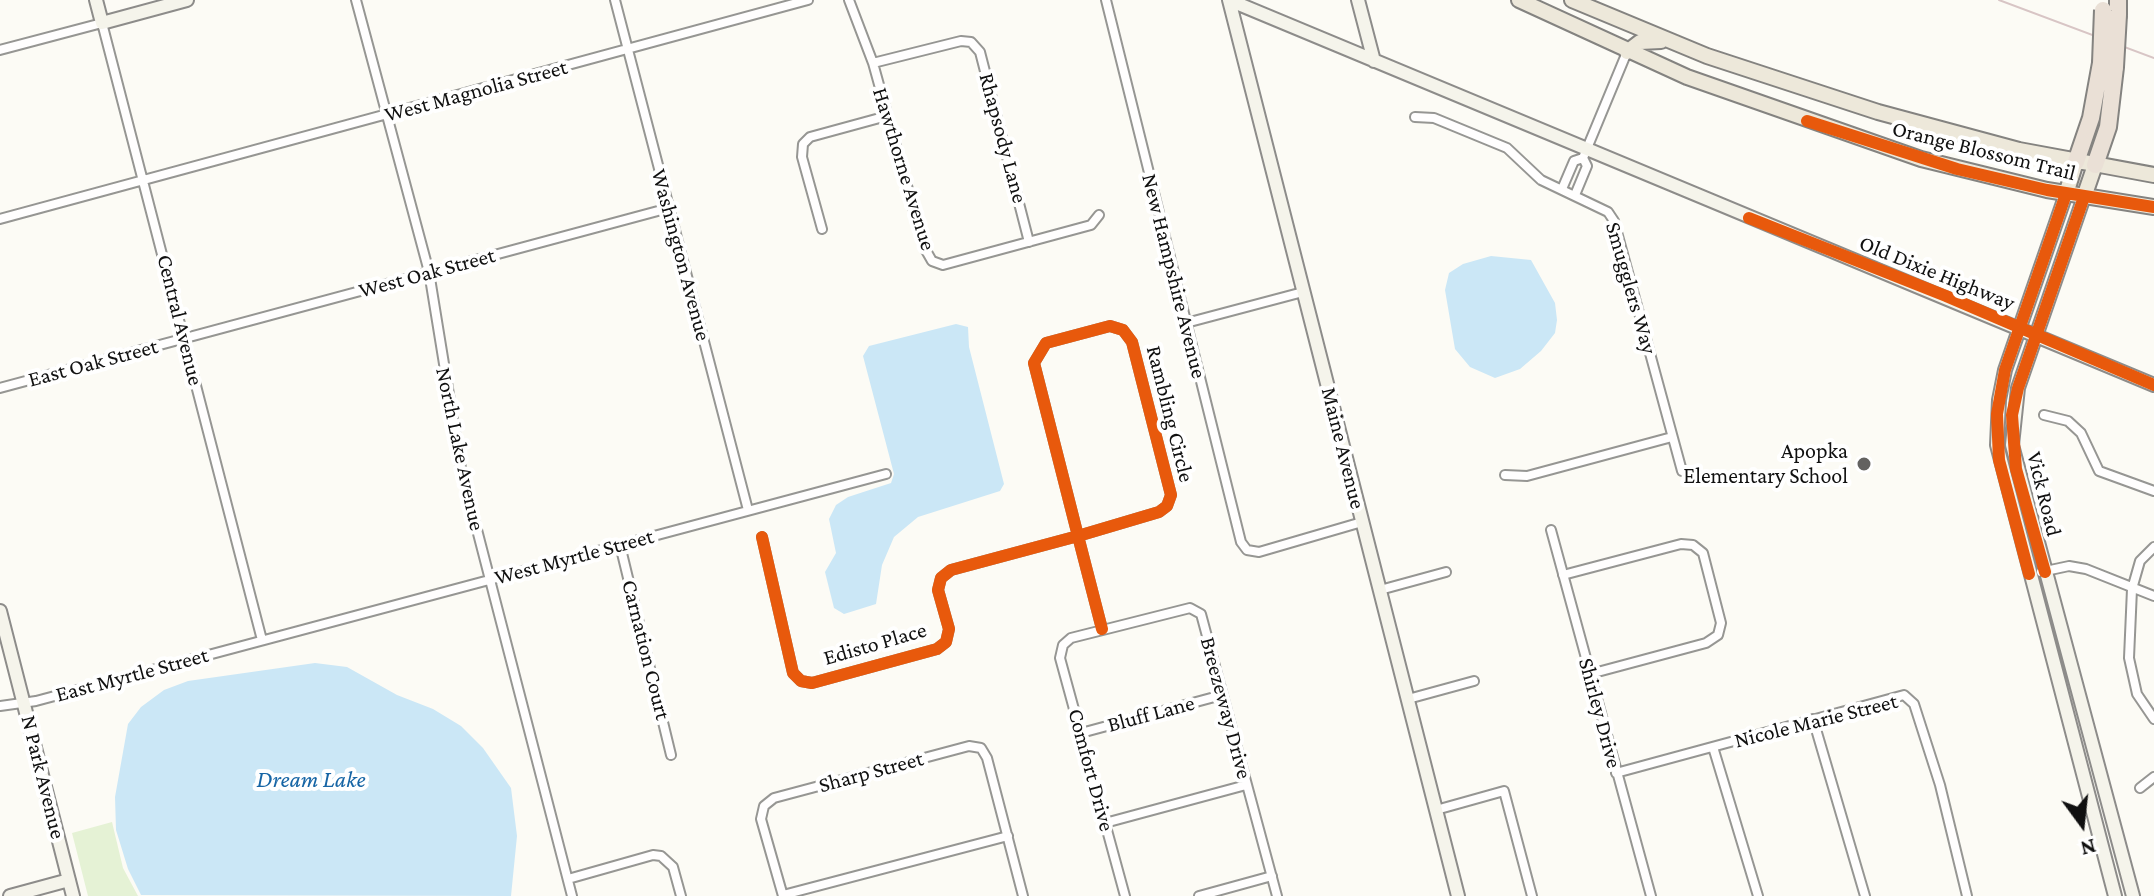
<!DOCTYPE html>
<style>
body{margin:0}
#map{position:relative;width:2154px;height:896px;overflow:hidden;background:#fcfbf5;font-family:"Crimson Pro",serif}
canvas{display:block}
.north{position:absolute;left:2042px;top:784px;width:80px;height:80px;-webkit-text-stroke:6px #fff;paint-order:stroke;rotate:165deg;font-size:22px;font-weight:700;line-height:32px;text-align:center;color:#101010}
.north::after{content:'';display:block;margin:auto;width:28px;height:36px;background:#101010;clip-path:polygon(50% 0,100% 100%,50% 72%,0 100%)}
</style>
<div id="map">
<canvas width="2154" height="896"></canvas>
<div class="north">N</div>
</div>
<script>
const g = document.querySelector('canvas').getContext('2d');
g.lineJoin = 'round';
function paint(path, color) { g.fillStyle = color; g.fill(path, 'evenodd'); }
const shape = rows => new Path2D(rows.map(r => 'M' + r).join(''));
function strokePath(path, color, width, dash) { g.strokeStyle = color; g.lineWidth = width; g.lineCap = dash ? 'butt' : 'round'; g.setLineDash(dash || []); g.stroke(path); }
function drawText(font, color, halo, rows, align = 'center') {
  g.font = font + ' "Crimson Pro",serif'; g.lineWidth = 8; g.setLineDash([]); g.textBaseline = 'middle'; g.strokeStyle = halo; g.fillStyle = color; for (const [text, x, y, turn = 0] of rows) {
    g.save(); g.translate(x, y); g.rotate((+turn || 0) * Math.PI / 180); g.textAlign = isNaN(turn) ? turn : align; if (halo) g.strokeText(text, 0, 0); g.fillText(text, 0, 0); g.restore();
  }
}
const green = shape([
 [112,822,123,868,138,896,88,896,72,833]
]);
const water = shape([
 [1491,256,1531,260,1555,303,1557,320,1555,333,1541,351,1520,369,1495,378,1470,367,1455,349,1445,290,1449,273,1463,264],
 [956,324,968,327,969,347,1004,484,1000,491,918,517,894,537,882,565,876,604,844,614,834,608,825,572,836,553,829,519,836,505,848,497,891,483,894,474,863,356,869,346],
 [315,663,347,667,397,695,433,709,461,726,483,748,511,788,517,836,511,896,141,895,128,869,116,830,115,797,128,724,141,707,164,690,188,681]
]);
const street = shape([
 [356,0,429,272,461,468,572,896],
 [615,0,748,510],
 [849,0,873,63,924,247,932,261,943,265,1091,225,1099,215],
 [1106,0,1241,542,1247,550,1259,552,1362,522],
 [0,50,102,23,262,640],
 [873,63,961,41,971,42,980,52,1029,242],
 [1415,117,1434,118,1507,148,1541,180,1608,212,1614,221,1682,471],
 [1583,158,1627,52],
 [1562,189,1574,161,1583,158],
 [1575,195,1587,166,1583,158],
 [0,219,808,0],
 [822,229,802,157,803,144,810,137,887,116],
 [1186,323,1303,292],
 [0,388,669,208],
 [2044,415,2068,421,2081,433,2099,471,2154,491],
 [1505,475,1527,476,1672,437],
 [1551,530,1651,896],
 [762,537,793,673,801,681,812,683,937,649,946,642,949,629,938,590,941,578,951,570,1078,536,1159,512,1167,506,1171,495,1132,342,1123,330,1110,326,1046,343,1034,363,1078,536,1102,629],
 [620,545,671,755],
 [2154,547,2140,561,2132,589,2129,658,2137,694,2154,719],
 [2041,572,2069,566,2086,569,2154,596],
 [1563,575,1681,544,1693,545,1703,553,1721,623,1718,635,1706,643,1590,674],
 [1380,590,1446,572],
 [1408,699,1474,681],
 [0,706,36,701,886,474],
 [1813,719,1865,896],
 [1081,733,1222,695],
 [1713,747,1758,896],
 [1616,773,1904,695,1914,704,1940,785,1967,896],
 [2140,788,2154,777],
 [1436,810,1504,791,1532,896],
 [1105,823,1246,785],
 [568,879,653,855,661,856,673,867,681,896],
 [783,895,1008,836],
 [783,896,761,819,764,806,774,798,969,746,981,748,987,758,1023,896],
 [1125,896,1060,658,1063,645,1071,638,1190,608,1201,614,1277,896],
 [1199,896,1272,876]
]);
const secondary = shape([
 [96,0,102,23,187,0],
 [1229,0,2154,385],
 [1229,0,1458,896],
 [1358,0,1374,61],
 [2066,194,2005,370,1999,400,1997,445,2115,896],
 [2084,197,2018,388,2012,445,2133,896],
 [0,611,73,896],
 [10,896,69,880]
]);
const primary = shape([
 [1519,0,1687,77,1921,159,2047,190,2154,207],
 [1572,0,1707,56,1878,112,2019,150,2154,175],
 [1627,52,1640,42,1661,41],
 [2066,194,2076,162],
 [2084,197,2095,165]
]);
const highway = shape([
 [2118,15,2118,0],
 [2076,162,2091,118,2101,63],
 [2095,165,2108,127,2115,67]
]);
const rail = shape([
 [1999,0,2154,58]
]);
const highwayBridge = shape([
 [2101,63,2103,10],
 [2115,67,2118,15]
]);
const cycleway = shape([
 [1807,121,1957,169,2047,190,2154,207],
 [1749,218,1946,296,2154,385],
 [762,537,793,673,801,681,812,683,937,649,946,642,949,629,938,590,941,578,951,570,1078,536,1159,512,1167,506,1171,495,1132,342,1123,330,1110,326,1046,343,1034,363,1078,536,1102,629],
 [2045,572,2016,469,2012,415,2018,388,2084,197],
 [2029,574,1999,460,1997,414,2005,370,2066,194]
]);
const markers = [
 [1864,464,8,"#636260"]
];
const streetNames = [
 ["West Magnolia Street",476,91,-15],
 ["Rhapsody Lane",1003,138,75],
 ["Orange Blossom Trail",1984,151,14],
 ["Hawthorne Avenue",904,169,73],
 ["Washington Avenue",681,255,75],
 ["West Oak Street",427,273,-15],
 ["Old Dixie Highway",1937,273,22],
 ["New Hampshire Avenue",1174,276,76],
 ["Smugglers Way",1631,288,74],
 ["Central Avenue",180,320,76],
 ["East Oak Street",93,363,-15],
 ["Rambling Circle",1170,414,76],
 ["Maine Avenue",1343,448,76],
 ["North Lake Avenue",460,449,78],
 ["Vick Road",2044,494,76],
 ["West Myrtle Street",574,557,-15],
 ["Edisto Place",875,644,-16],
 ["Carnation Court",646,650,76],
 ["East Myrtle Street",132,675,-15],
 ["Breezeway Drive",1226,708,75],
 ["Shirley Drive",1600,713,75],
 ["Bluff Lane",1151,714,-15],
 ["Nicole Marie Street",1816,721,-14],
 ["Comfort Drive",1091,770,75],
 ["Sharp Street",871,772,-15],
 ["N Park Avenue",43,777,76]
];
const poiNames = [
 ["Apopka",1848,451],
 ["Elementary School",1848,476]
];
const waterNames = [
 ["Dream Lake",311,780]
];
paint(green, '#e5f2d5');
paint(water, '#cbe7f6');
strokePath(street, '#969693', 12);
strokePath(secondary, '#8d8c8a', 16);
strokePath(primary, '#848380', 18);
strokePath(highway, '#848380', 20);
strokePath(street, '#fffefe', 8);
strokePath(secondary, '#f5f4eb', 12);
strokePath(primary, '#ede8da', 14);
strokePath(highway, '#eae0d6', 16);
strokePath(rail, '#d8c5c5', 2);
strokePath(highwayBridge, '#848380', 20, []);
strokePath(highwayBridge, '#eae0d6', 16);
strokePath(cycleway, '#e8590c', 12);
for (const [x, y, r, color] of markers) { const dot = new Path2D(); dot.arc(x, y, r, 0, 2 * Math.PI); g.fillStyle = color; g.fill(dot); strokePath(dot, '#fff', 3); }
drawText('22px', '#101010', '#fff', streetNames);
drawText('22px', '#101010', '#fff', poiNames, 'right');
drawText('italic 24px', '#1665a5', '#fff', waterNames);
</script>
